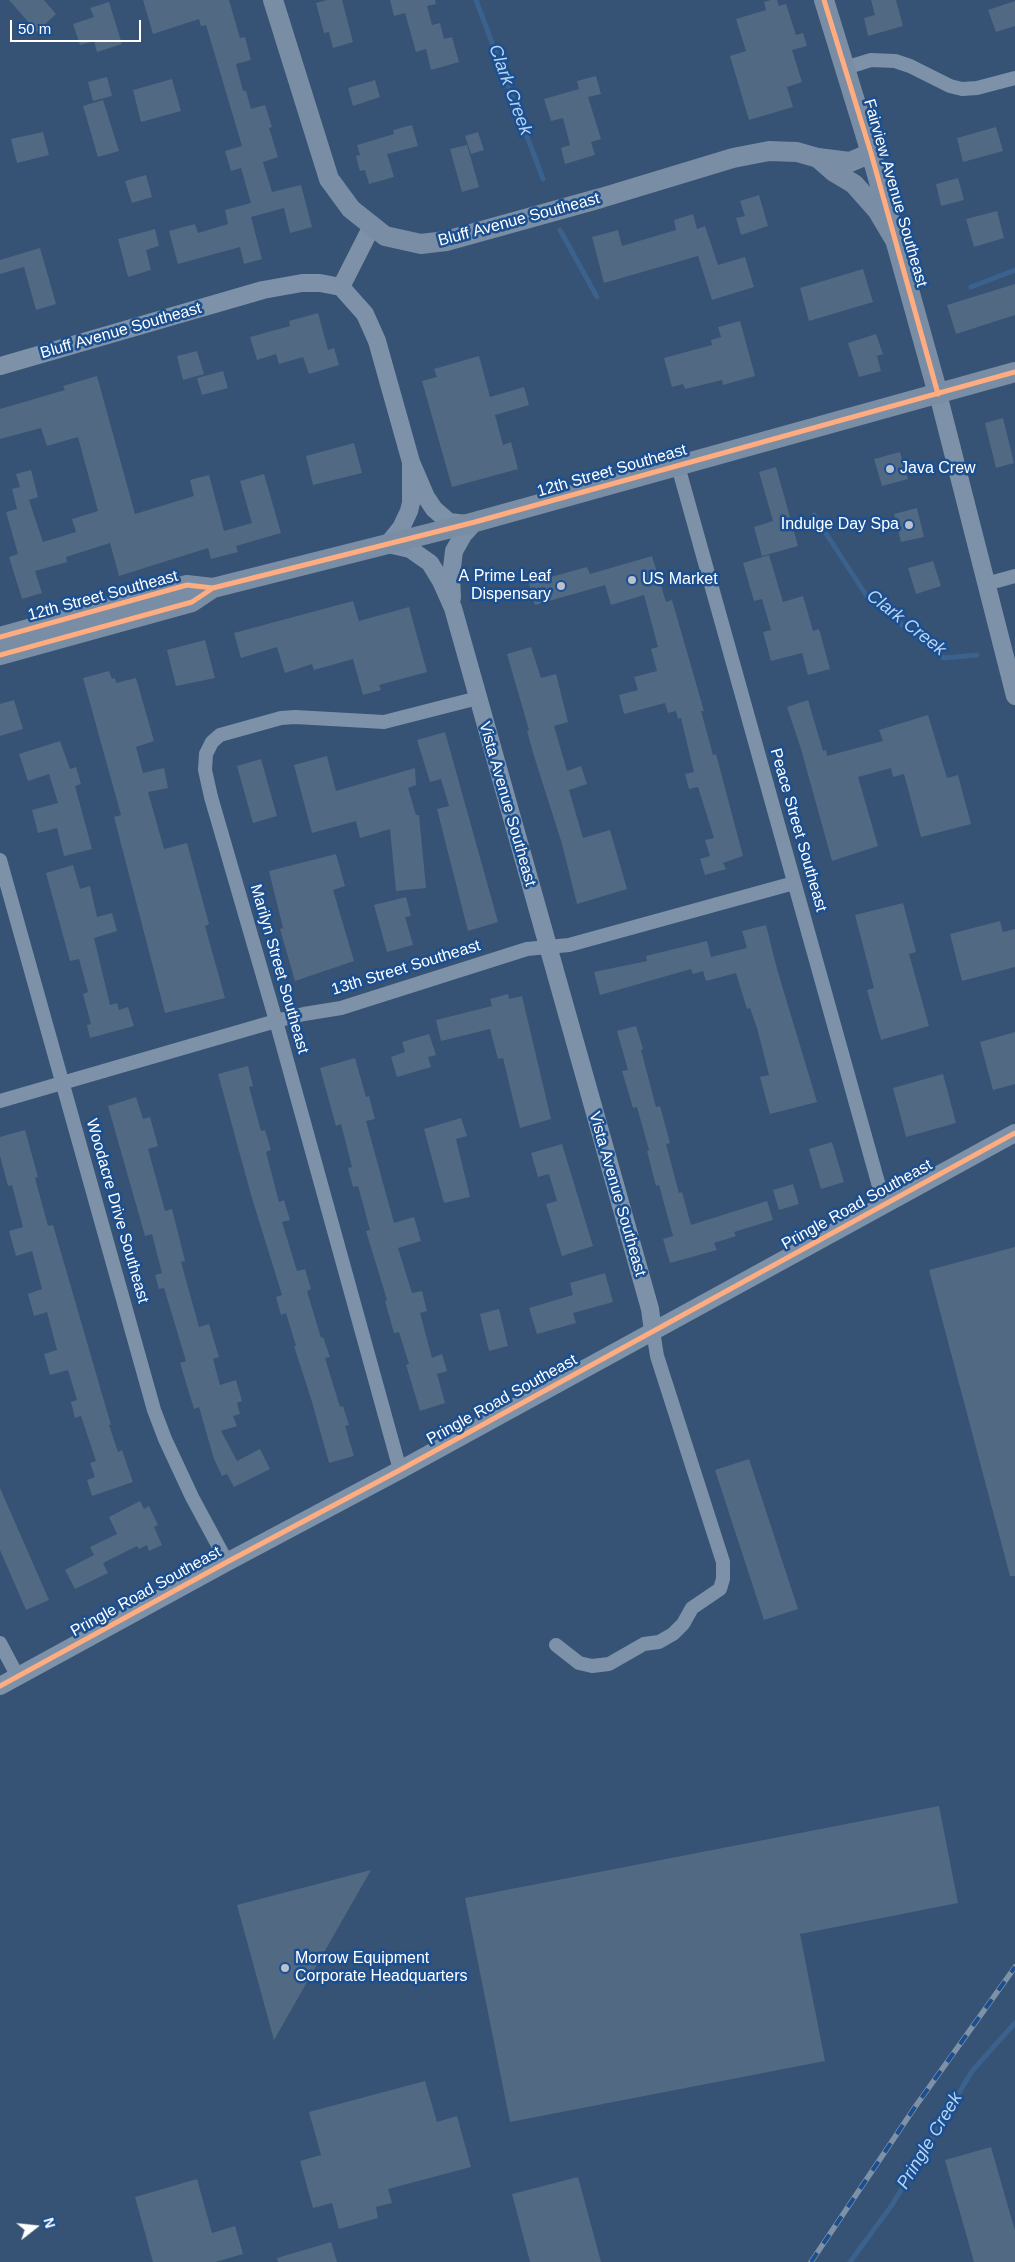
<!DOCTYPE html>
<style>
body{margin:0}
#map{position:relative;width:1015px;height:2262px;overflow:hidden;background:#365274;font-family:Arial,sans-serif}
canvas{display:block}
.north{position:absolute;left:10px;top:2202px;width:50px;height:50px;-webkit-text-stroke:4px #1b4f8f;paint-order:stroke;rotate:74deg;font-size:14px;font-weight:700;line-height:20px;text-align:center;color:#fff}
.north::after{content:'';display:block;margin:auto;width:18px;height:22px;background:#fff;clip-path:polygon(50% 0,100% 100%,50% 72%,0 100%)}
.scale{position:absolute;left:10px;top:20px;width:131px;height:22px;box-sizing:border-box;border:2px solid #fff;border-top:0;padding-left:6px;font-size:15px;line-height:18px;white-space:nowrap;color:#fff;-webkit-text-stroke:4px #1b4f8f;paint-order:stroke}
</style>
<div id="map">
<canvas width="1015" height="2262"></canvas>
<div class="north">N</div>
<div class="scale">50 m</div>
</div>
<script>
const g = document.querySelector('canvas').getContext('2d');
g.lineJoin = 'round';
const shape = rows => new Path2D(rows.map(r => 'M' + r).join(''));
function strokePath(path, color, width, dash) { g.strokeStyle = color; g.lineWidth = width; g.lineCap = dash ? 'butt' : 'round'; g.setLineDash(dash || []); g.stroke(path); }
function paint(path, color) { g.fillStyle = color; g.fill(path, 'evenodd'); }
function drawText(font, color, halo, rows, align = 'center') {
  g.font = font + ' Arial,sans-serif'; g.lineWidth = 5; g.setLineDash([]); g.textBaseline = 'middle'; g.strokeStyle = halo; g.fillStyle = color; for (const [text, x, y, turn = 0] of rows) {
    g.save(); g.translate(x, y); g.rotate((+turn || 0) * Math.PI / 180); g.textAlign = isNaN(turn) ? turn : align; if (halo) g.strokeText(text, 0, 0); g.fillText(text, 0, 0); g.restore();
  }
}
const stream = shape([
 [476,0,543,179],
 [560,230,597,297],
 [971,287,1015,270],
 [814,515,868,598,944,658,977,655],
 [850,2262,892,2205,972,2071,1015,2023]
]);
const building = shape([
 [9,0,44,0,56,14,37,32],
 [143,0,229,0,240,38,245,37,251,60,236,64,243,91,246,91,251,109,265,105,272,127,269,128,278,157,263,162,272,192,301,185,312,227,290,233,284,208,251,217,262,259,244,264,240,247,178,264,169,231,195,224,198,233,228,224,225,210,251,203,241,168,231,171,225,151,242,146,206,25,201,26,199,19,153,34],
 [327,0,342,0,353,42,333,48,329,32,324,33,316,3],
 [390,0,435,0,436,4,427,6,432,25,440,23,444,39,452,37,459,62,431,70,426,49,416,52,405,13,394,16],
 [771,0,777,0,779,6,786,4,796,35,803,33,807,46,792,50,802,82,787,87,793,107,749,120,730,56,746,51,736,19,766,10,764,2],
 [871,0,896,0,903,26,868,36,864,18,875,15],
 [1015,1,1015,26,996,32,988,10],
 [109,2,122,44,97,52,94,41,80,45,73,24,94,17,90,8],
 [596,76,601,94,588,97,601,139,591,142,595,155,565,164,561,148,570,145,563,118,551,121,544,99,579,89,577,81],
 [107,77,112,96,93,101,88,82],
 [172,79,181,111,141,122,133,90],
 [375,80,380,97,353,106,348,88],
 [103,100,119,151,98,157,83,106],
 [412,125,418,146,387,154,394,177,369,184,365,170,360,171,356,156,360,155,357,145,394,134,393,130],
 [996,127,1003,151,963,162,957,138],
 [43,132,49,155,17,163,11,139],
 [478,132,484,150,471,154,465,136],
 [467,145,479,187,462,192,450,149],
 [146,175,152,197,132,203,125,181],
 [958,178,964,200,941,206,936,184],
 [759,195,768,226,741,235,736,218,745,216,740,201],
 [997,211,1004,238,974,247,966,219],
 [693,214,697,229,705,226,718,265,745,257,754,287,712,300,698,256,604,283,592,237,618,230,622,246,676,230,674,220],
 [155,229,159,246,146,250,151,270,128,277,118,239],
 [40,248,56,304,36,310,24,267,0,274,0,260],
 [863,269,873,302,809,321,800,288],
 [1015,284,1015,315,956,334,947,305],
 [318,313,328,350,334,348,339,365,309,374,303,357,279,364,276,354,257,360,250,337,290,326,289,321],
 [740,321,755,376,723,385,722,380,685,389,683,384,672,387,664,358,712,345,711,340,721,337,718,327],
 [876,334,883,354,877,356,881,371,859,377,848,343],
 [197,351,204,374,183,380,177,356],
 [479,356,490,397,524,387,529,405,495,415,503,445,511,442,518,469,452,487,422,381,437,377,434,369],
 [223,371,228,388,202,395,197,378],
 [97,376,135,514,194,496,190,480,209,475,224,531,252,523,240,481,264,474,281,533,236,546,238,552,211,559,208,548,119,576,110,543,66,557,67,562,35,571,42,593,22,599,9,557,18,554,6,512,17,509,12,489,20,487,16,474,31,470,38,497,29,500,43,542,76,532,72,519,98,511,78,437,47,446,41,428,0,439,0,409,65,390,63,386],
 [1003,418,1014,463,996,468,985,423],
 [354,443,362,473,313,485,306,456],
 [900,452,908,479,882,486,874,459],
 [776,467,798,546,762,556,754,527,773,521,759,472],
 [917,508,924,537,901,542,894,514],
 [769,555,783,602,803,596,813,631,819,629,830,669,808,675,802,653,771,661,763,632,771,630,762,599,754,601,743,563],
 [652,556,666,602,672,600,704,711,701,711,713,755,716,754,743,856,723,863,726,869,705,875,700,859,710,856,705,840,714,838,698,787,689,789,685,774,694,772,681,718,678,719,676,711,668,713,665,703,624,714,619,695,638,690,634,677,657,671,651,649,658,647,644,595,611,605,605,585,535,605,529,583,587,567,590,574],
 [933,561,941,586,916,594,908,568],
 [353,601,359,621,409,607,427,672,379,685,381,690,363,695,353,659,314,670,312,664,285,673,277,647,241,658,234,633],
 [205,640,215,678,176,686,167,650],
 [531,647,541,678,556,674,568,722,554,726,567,771,581,766,587,784,569,790,583,838,610,830,627,889,577,904,562,844,534,756,527,731,529,730,507,654],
 [109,671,112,679,115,678,116,683,136,678,154,741,136,747,143,773,164,768,168,788,148,792,164,849,187,843,209,924,205,926,225,998,165,1013,114,817,121,815,83,678],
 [14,700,23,729,0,736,0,704],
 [808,700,823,751,826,750,827,756,883,741,879,730,928,715,947,778,958,775,971,824,921,837,904,774,893,777,891,768,858,777,878,846,832,861,801,749,787,707],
 [445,732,498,922,468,931,437,809,449,806,441,779,430,782,417,740],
 [60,741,70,769,76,767,81,784,75,786,92,849,64,856,57,828,38,833,32,810,58,803,49,774,28,781,19,754],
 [327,756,336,791,415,768,416,785,408,788,416,815,419,815,426,888,396,891,390,829,360,838,356,821,312,833,294,765],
 [261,759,277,816,253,823,237,766],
 [336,854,345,886,333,890,354,961,295,981,280,929,283,928,269,871],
 [73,865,80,889,90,886,97,917,112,913,117,931,94,938,110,1005,117,1003,119,1010,128,1007,134,1026,90,1038,87,1025,91,1024,83,994,88,992,79,959,70,961,46,873],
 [406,897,411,916,405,917,413,945,387,952,374,905],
 [903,903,916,952,909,954,929,1026,881,1040,867,990,874,988,855,915],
 [1000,921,1003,932,1015,929,1015,967,962,981,950,934],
 [766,925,777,969,817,1102,770,1114,760,1077,769,1075,757,1028,750,1008,747,1009,736,973,706,981,703,971,693,974,691,969,600,995,594,972,647,961,646,956,707,941,711,957,747,948,742,931],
 [508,994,509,999,522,996,551,1119,520,1128,503,1058,498,1059,490,1029,441,1041,436,1020,492,1006,490,999],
 [636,1026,643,1049,641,1050,656,1107,660,1106,670,1143,666,1144,679,1193,682,1192,691,1225,767,1201,773,1220,734,1232,736,1236,714,1243,717,1250,670,1263,663,1239,673,1236,659,1185,656,1186,647,1151,649,1150,637,1107,633,1108,622,1071,628,1070,617,1031],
 [1015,1032,1015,1084,993,1090,980,1042],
 [429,1034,436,1055,428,1057,431,1067,397,1077,391,1057,405,1052,402,1042],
 [355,1058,366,1097,369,1096,375,1119,366,1121,394,1223,414,1217,421,1241,398,1248,412,1293,422,1291,427,1311,420,1313,432,1358,442,1354,447,1371,437,1374,445,1403,420,1411,406,1365,409,1364,399,1332,394,1333,385,1301,387,1300,366,1231,370,1230,358,1186,353,1187,348,1168,352,1167,341,1124,336,1126,320,1068],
 [248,1066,253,1086,249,1087,261,1131,265,1130,271,1150,266,1152,279,1202,284,1200,290,1220,282,1222,297,1271,305,1269,311,1289,307,1291,321,1338,323,1337,330,1357,325,1358,340,1407,343,1406,349,1425,345,1426,354,1456,329,1463,312,1402,294,1346,296,1346,286,1313,281,1315,276,1297,282,1295,251,1195,218,1074],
 [943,1074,956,1123,906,1137,893,1088],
 [136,1097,143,1119,150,1117,158,1146,148,1149,165,1211,172,1209,185,1261,181,1262,199,1327,209,1324,219,1357,213,1359,220,1385,236,1380,242,1401,237,1403,240,1414,233,1416,237,1426,221,1431,237,1461,260,1449,270,1469,234,1487,227,1474,222,1476,214,1459,199,1407,194,1409,180,1363,186,1361,164,1288,159,1289,155,1275,162,1273,152,1234,145,1236,108,1106],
 [461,1118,467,1136,456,1139,470,1197,444,1203,424,1129],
 [25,1130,38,1177,35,1178,48,1226,53,1225,111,1425,109,1425,118,1452,122,1450,133,1482,92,1496,87,1480,95,1477,90,1463,96,1461,81,1416,75,1418,71,1402,77,1400,68,1370,50,1375,44,1354,57,1350,47,1312,34,1316,28,1294,42,1289,32,1251,16,1256,9,1231,23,1227,12,1185,8,1186,0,1156,0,1137],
 [832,1142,844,1182,821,1189,809,1149],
 [562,1144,593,1246,562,1256,546,1204,557,1201,549,1174,538,1177,531,1153],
 [793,1184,799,1204,779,1210,773,1190],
 [1015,1247,1015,1576,1010,1576,929,1270],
 [605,1273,613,1302,573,1313,576,1323,537,1334,529,1308,573,1295,570,1283],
 [499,1309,508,1346,489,1351,480,1314],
 [749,1459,798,1609,764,1620,715,1470],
 [0,1488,49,1600,26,1610,0,1550],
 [140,1501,144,1509,149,1506,158,1525,154,1527,162,1545,149,1551,147,1545,139,1549,137,1546,103,1563,108,1573,75,1589,65,1570,94,1555,90,1547,117,1534,109,1517],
 [939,1806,958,1903,800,1934,825,2061,510,2122,465,1898],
 [371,1870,274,2040,237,1905],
 [425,2081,437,2122,457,2116,471,2167,388,2189,392,2203,376,2207,378,2218,339,2229,332,2203,313,2208,300,2161,321,2155,309,2112],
 [991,2147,1015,2231,1015,2262,974,2262,945,2160],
 [578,2177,601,2262,530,2262,512,2194],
 [197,2179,212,2233,235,2226,243,2254,215,2262,153,2262,135,2197],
 [331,2242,337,2262,278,2262,277,2258]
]);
const minor = shape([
 [845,68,871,60,895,61,910,66,950,86,962,89,977,88,1015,78],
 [678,466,884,1204],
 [986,584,1015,576],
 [0,860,154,1410,165,1439,192,1497,227,1562],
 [0,1101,276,1021,304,1014,341,1008,527,949,569,945,794,883],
 [400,1470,276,1021,211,797,205,770,206,754,212,742,220,735,281,718,295,717,384,722,478,698],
 [0,1643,18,1677],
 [556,1645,579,1663,592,1666,609,1664,644,1644,659,1642,673,1634,683,1624,692,1608,720,1589,723,1579,723,1562,657,1356,653,1331]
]);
const tertiary = shape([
 [341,287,365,314,377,341,411,462,426,497,434,509,449,522,467,524],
 [341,287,372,226],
 [0,366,263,290,302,283,320,283,341,287],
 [938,394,1015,696],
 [411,462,411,503,409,511,401,528,388,544,410,549,430,563,441,581,453,608,650,1309,653,1331],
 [452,598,451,576,454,551,463,535,475,522],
 [0,1686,227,1562,400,1470,1015,1133]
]);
const secondary = shape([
 [273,0,329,179,351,209,385,236,421,244,446,241,601,198,733,158,769,151,797,152,818,158,834,172,854,184,877,210,896,242],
 [824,0,871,153,938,394],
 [818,158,850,162,871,153],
 [0,637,187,585,213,588,475,522,1015,372],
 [0,655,192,602,213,588]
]);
const rail = shape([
 [811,2262,915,2107,1015,1967]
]);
const cycleway = shape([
 [824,0,871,153,938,394],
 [0,637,187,585,213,588,475,522,1015,372],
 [0,655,192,602,213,588],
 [0,1686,227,1562,400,1470,1015,1133]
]);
const markers = [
 [890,469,5,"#b9c2ce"],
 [909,525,5,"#b9c2ce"],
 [632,580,5,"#b9c2ce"],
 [561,586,5,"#b9c2ce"],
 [285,1968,5,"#b9c2ce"]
];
const streetNames = [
 ["Fairview Avenue Southeast",895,193,74],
 ["Bluff Avenue Southeast",519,220,-15],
 ["Bluff Avenue Southeast",121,331,-16],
 ["12th Street Southeast",612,471,-16],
 ["12th Street Southeast",103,596,-15],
 ["Vista Avenue Southeast",507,804,74],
 ["Peace Street Southeast",798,830,74],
 ["13th Street Southeast",406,968,-17],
 ["Marilyn Street Southeast",279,969,74],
 ["Vista Avenue Southeast",617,1194,74],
 ["Pringle Road Southeast",857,1205,-29],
 ["Woodacre Drive Southeast",117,1211,74],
 ["Pringle Road Southeast",502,1400,-29],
 ["Pringle Road Southeast",146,1592,-29]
];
const poiNames = [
 ["Java Crew",900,469],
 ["Indulge Day Spa",899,525,"right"],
 ["A Prime Leaf",551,577,"right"],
 ["Dispensary",551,595,"right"],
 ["US Market",642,580],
 ["Morrow Equipment",295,1959],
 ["Corporate Headquarters",295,1977]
];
const waterNames = [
 ["Clark Creek",510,90,70],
 ["Clark Creek",906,623,38],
 ["Pringle Creek",930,2141,-59]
];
strokePath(stream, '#3b618d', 5);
paint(building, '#526984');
strokePath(minor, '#7d92a8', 14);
strokePath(tertiary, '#7d92a8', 18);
strokePath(secondary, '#798da4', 20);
strokePath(rail, '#7e92a7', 5.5);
strokePath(rail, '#1b4f8f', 4, [11]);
strokePath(cycleway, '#ffac80', 5);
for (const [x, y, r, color] of markers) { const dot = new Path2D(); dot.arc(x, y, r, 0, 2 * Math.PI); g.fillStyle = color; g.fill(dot); strokePath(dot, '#1b4f8f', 2); }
drawText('16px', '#fff', '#1b4f8f', streetNames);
drawText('16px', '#fff', '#1b4f8f', poiNames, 'left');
drawText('italic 18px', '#b5d3f5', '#1b4f8f', waterNames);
</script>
